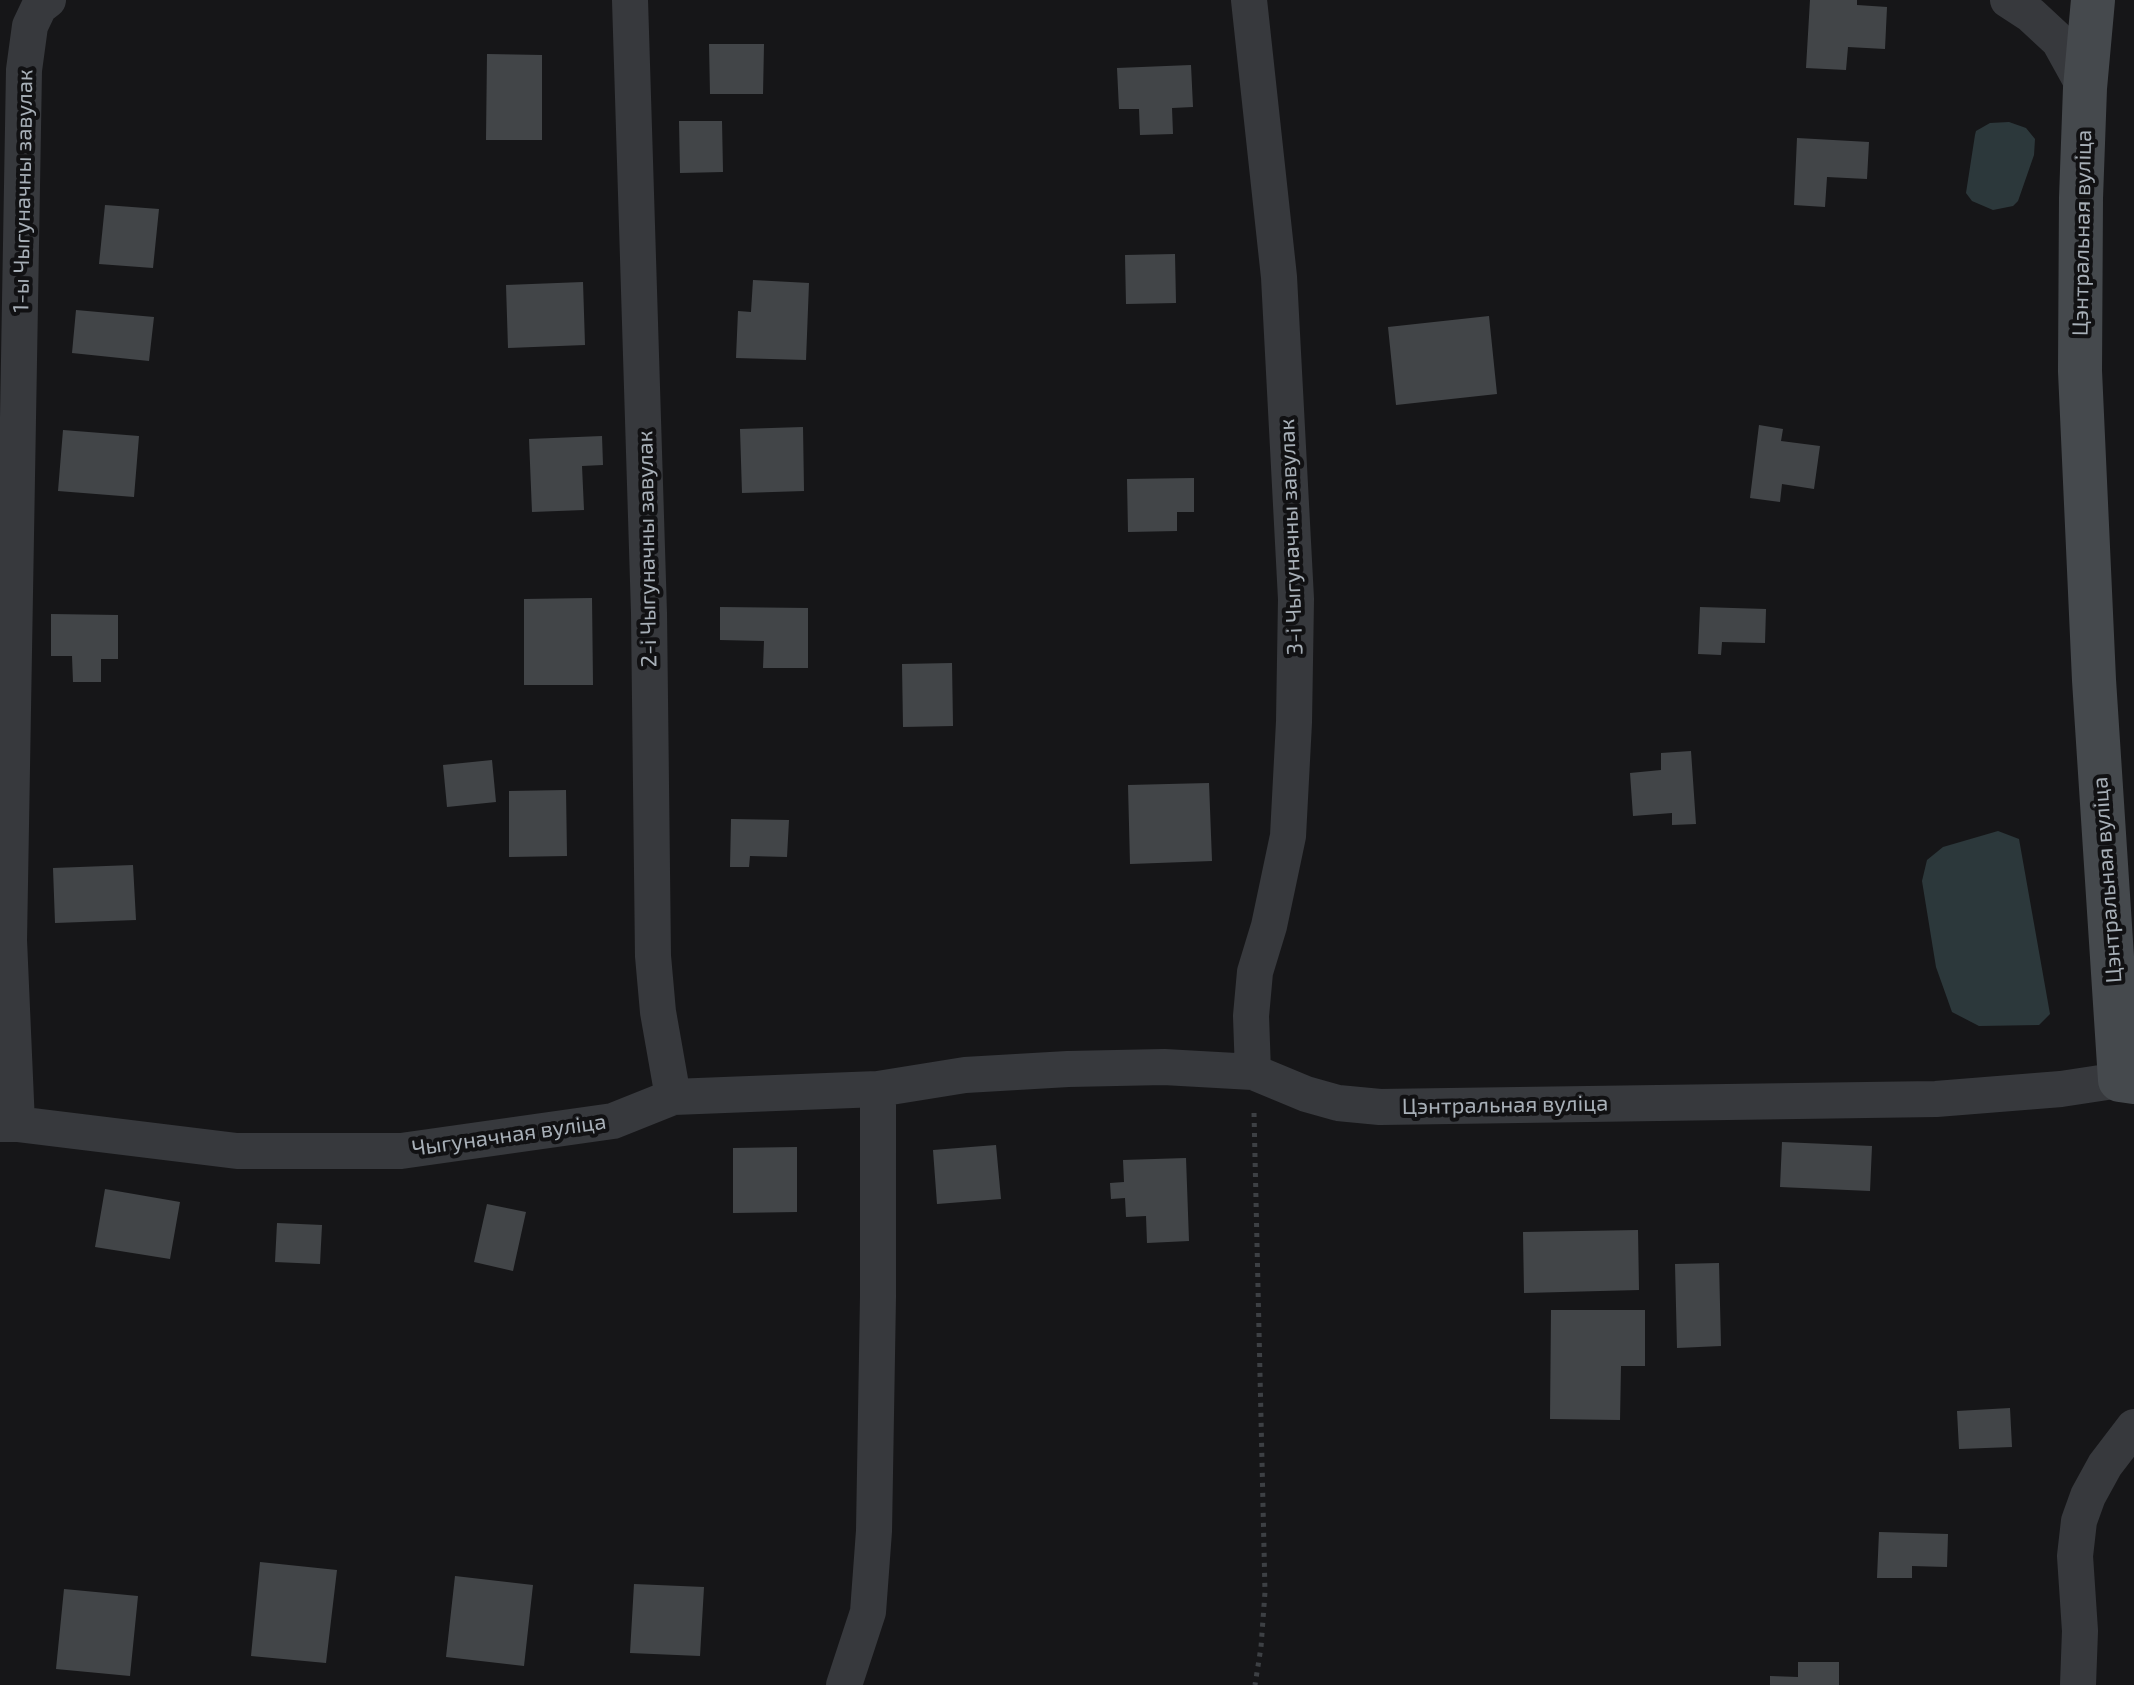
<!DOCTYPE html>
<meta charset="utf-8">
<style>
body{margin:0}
canvas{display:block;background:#161618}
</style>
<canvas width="2134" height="1685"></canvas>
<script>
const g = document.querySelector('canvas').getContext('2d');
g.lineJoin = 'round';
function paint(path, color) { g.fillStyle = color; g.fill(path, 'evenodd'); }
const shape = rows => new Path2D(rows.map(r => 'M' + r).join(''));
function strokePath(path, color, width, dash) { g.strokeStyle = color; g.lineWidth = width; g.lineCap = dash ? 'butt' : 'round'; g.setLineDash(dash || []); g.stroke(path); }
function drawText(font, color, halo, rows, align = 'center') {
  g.font = font + ' "Exo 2",sans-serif'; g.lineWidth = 8; g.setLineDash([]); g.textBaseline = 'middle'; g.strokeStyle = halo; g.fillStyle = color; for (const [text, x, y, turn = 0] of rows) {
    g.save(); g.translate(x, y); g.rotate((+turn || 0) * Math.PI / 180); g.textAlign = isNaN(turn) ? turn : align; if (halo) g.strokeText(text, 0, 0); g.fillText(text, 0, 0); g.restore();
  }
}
const water = shape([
 [2009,122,2026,128,2035,139,2034,155,2018,201,2013,206,1993,210,1972,201,1966,193,1975,135,1976,131,1990,123],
 [1998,831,2019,839,2050,1014,2039,1025,1979,1026,1952,1012,1936,967,1922,881,1927,860,1943,847]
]);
const building = shape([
 [1810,0,1857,0,1857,5,1887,7,1885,49,1848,47,1846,70,1806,68],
 [709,44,764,44,763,94,710,94],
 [487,54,542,55,542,140,486,140],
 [1191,65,1193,107,1172,108,1173,134,1140,135,1139,109,1119,109,1117,68],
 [679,121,722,121,723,172,680,173],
 [1797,138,1869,142,1867,179,1827,177,1825,207,1794,205],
 [105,205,159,209,153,268,99,264],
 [1175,254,1176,303,1126,304,1125,255],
 [753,280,809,283,806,360,736,358,738,311,751,312],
 [583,282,585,345,508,348,506,285],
 [76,310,154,317,149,361,72,353],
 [1489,316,1497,394,1396,405,1388,327],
 [1759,425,1783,429,1781,441,1820,446,1814,489,1782,484,1780,502,1750,498],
 [803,427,804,491,742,493,740,429],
 [63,430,139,436,134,497,58,491],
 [602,436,603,465,582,466,584,510,532,512,529,439],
 [1194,478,1194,512,1177,512,1177,531,1128,532,1127,479],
 [592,598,593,685,524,685,524,599],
 [720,607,808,608,808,668,763,668,764,641,720,640],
 [1700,607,1766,609,1765,643,1722,642,1721,655,1698,654],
 [51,614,118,615,118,659,101,659,101,682,73,682,72,656,51,656],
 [952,663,953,726,903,727,902,664],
 [1691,751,1696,824,1672,825,1672,813,1633,816,1630,773,1661,770,1661,753],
 [492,760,496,802,447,807,443,765],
 [1209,783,1212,861,1130,864,1128,785],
 [566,790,567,856,509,857,509,791],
 [731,819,789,820,787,857,750,856,749,867,730,867],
 [133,865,136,920,55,923,53,868],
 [1782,1142,1872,1146,1870,1191,1780,1187],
 [996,1145,1001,1199,937,1204,933,1150],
 [797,1147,797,1212,733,1213,733,1148],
 [1186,1158,1189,1241,1147,1243,1146,1216,1126,1217,1125,1198,1111,1199,1110,1183,1124,1182,1123,1160],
 [105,1189,180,1202,170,1259,95,1247],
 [487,1204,526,1212,513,1271,474,1262],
 [277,1223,322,1225,320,1264,275,1262],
 [1638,1230,1639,1290,1524,1293,1523,1232],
 [1719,1263,1721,1346,1677,1348,1675,1264],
 [1551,1310,1645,1310,1645,1366,1621,1366,1620,1420,1550,1419],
 [2010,1408,2012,1447,1959,1449,1957,1411],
 [1879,1532,1948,1534,1947,1567,1912,1566,1912,1578,1877,1578],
 [260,1562,337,1570,326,1663,251,1656],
 [455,1576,533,1585,524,1666,446,1657],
 [634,1584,704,1587,700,1656,630,1653],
 [64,1589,138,1596,130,1676,56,1669],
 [1798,1662,1839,1662,1839,1685,1770,1685,1770,1676,1798,1677]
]);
const path = shape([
 [1254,1113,1265,1592,1261,1647,1255,1685]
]);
const street = shape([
 [630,0,649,613,653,956,658,1012,673,1097],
 [1249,0,1279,277,1296,599,1294,722,1288,836,1269,926,1255,972,1251,1016,1253,1072],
 [2008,0,2031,15,2059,41,2085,88],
 [0,1124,17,1124,237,1151,401,1151,613,1121,673,1097,878,1089,965,1075,1068,1069,1164,1067,1253,1072,1306,1094,1338,1103,1380,1107,1936,1099,2061,1089,2120,1080],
 [17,1124,9,940,24,70,30,26,39,7,48,0],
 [844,1685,868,1612,874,1531,878,1296,878,1089],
 [2078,1685,2080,1631,2075,1556,2079,1521,2088,1496,2105,1465,2134,1427]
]);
const secondary = shape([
 [2093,0,2085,88,2081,198,2080,371,2094,680,2120,1080,2134,1082]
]);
const streetNames = [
 ["1-ы Чыгуначны завулак",23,191,-89],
 ["Цэнтральная вуліца",2082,233,-89],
 ["3-і Чыгуначны завулак",1291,537,-92],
 ["2-і Чыгуначны завулак",647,549,-91],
 ["Цэнтральная вуліца",2107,880,-94],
 ["Цэнтральная вуліца",1505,1105,-1],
 ["Чыгуначная вуліца",509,1135,-8]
];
paint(water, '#2c383b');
paint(building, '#424548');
strokePath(path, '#3d4044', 5, [4, 6]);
strokePath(street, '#37393d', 36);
strokePath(secondary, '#45494d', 44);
drawText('22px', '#a8b0b8', '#111113', streetNames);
</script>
